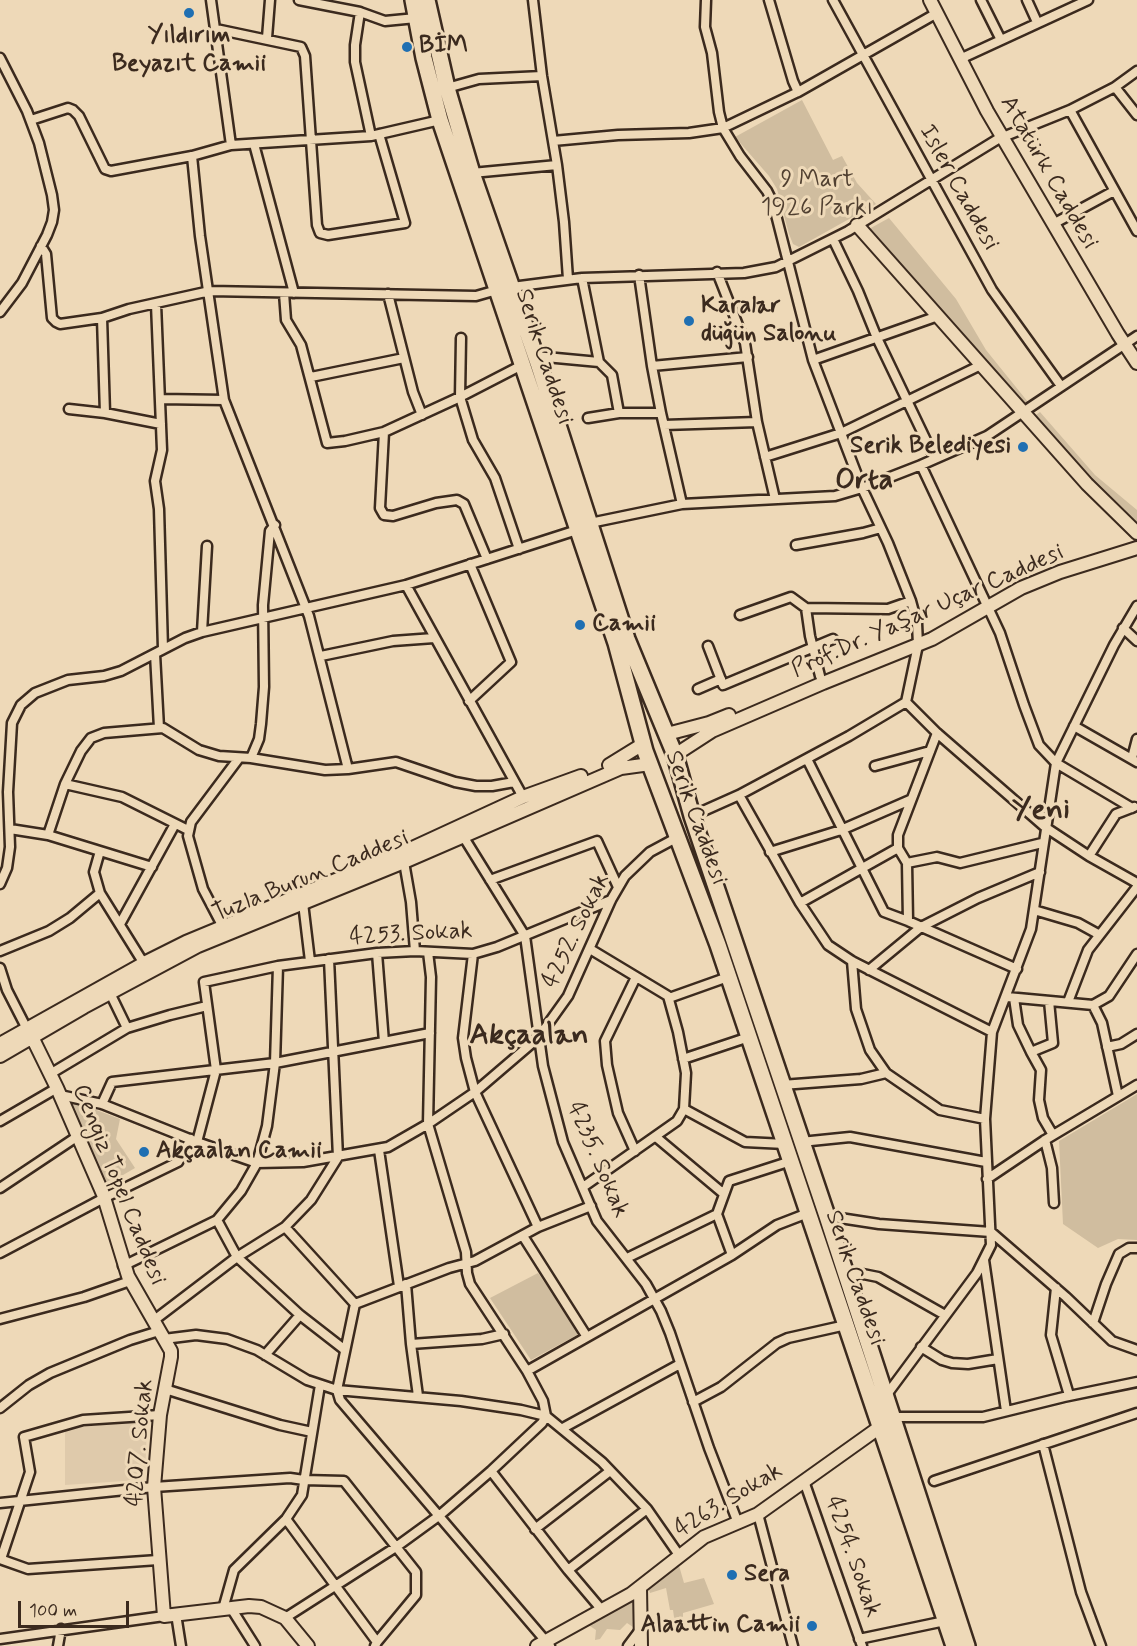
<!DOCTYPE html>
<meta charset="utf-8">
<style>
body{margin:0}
#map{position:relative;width:1137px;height:1646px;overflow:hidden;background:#eed9b8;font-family:Mynerve,sans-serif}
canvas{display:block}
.scale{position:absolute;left:18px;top:1601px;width:111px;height:27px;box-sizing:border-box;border:3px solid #3b2a1e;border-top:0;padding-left:8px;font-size:18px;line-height:21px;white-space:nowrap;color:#3b2a1e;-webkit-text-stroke:4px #eed9b8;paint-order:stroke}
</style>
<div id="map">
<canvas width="1137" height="1646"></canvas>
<div class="scale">100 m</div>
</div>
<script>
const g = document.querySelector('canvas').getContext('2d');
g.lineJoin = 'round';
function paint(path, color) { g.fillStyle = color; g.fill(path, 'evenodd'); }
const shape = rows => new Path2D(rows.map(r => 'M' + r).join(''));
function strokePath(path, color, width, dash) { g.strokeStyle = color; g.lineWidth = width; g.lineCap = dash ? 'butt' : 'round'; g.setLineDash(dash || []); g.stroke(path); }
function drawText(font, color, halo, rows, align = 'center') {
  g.font = font + ' Mynerve,sans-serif'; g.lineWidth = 6; g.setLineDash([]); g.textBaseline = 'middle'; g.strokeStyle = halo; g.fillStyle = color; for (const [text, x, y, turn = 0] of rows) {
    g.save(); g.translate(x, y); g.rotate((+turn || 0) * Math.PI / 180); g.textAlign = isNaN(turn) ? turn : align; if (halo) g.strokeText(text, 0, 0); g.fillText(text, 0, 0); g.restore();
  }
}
const built = shape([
 [145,1420,147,1425,145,1476,139,1480,65,1485,65,1429]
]);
const green = shape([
 [802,100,833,160,842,156,857,183,876,204,799,247,793,244,789,234,777,189,769,176,735,137],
 [889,218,956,299,986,350,1028,402,1021,407,869,229],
 [1040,412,1095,475,1137,510,1137,522,1091,482,1033,417],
 [1137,1094,1137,1240,1118,1239,1098,1248,1063,1224,1059,1141],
 [73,1101,120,1119,116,1139,135,1168,106,1185,70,1105],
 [538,1273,578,1329,577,1335,531,1360,490,1298],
 [678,1562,684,1583,704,1578,714,1604,683,1613,683,1621,678,1623,674,1617,673,1610,670,1610,666,1588,650,1593,648,1588,657,1580,663,1579,663,1575],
 [631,1600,635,1604,636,1625,633,1627,627,1623,620,1630,607,1629,600,1639,595,1640,596,1630,587,1624]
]);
const street = shape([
 [211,0,231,145],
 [299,0,360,12,385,21,416,18],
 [533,0,542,76,557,165,564,222,568,279],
 [706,0,705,27,712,53,719,112,723,128,740,156,767,191,773,203,813,360,862,488,888,543,911,601,917,623,918,645,906,702,937,733,1045,827,1089,856,1137,883],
 [769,0,793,81,798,92],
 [833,0,992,290,1061,386],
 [981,0,1001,40],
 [1027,0,1037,22],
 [360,12,355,45,355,62,371,136],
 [216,29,301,47,305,56,317,225,320,233,328,235,405,223,379,134],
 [267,38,270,0],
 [0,58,27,111,39,143,52,195,54,210,52,222,47,235,22,283,0,312],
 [960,59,1088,0],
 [1115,87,1137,115],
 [447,88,479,79,542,76],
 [1070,110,1137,231],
 [31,120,68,108,73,110,79,116,105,169,111,171,192,156,231,145,371,136,440,120],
 [553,141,618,135,689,133,723,128,798,92,937,13],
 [254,144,294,293],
 [192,156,200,236,224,400,309,616,348,769],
 [472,173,557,165],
 [1053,224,1114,191],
 [833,239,858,291,877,338,935,459],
 [41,246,46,254,52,318,56,322,60,324,102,318,129,309,210,291,476,296,497,290],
 [717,272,745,343,757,422,775,499],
 [639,275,652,366,661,413,682,504],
 [582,278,599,362],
 [512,287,582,278,744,273,776,267,848,231,998,139,1070,110,1115,87,1137,71],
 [284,293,286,320,301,345,327,443,345,441,384,432,460,397,522,365],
 [388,294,413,392,422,415],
 [156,304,162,450,155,481,159,509,163,649],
 [102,318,105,413],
 [461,338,460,397,473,440,495,478,519,549],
 [535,356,599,362,612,375,619,413],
 [813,360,938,316],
 [652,366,748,357],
 [311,377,404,358],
 [161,399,224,400],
 [69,409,105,413,161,424],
 [588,418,619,413,661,413],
 [664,425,757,422],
 [384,432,380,508,384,515,393,516,436,503,457,500,464,504,487,559],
 [765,457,841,433,981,365],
 [921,465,1000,633,1024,705,1039,745,1056,763,1132,808],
 [590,523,682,504,835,496,862,488,921,465,987,436,1137,336],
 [796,545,863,533,881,528],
 [406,585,523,797],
 [806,608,810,636,820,676],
 [740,615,791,597,806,608,888,609,911,601],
 [1123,628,1137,641],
 [202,632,207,546],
 [708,646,723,685,833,639],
 [155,654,159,728],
 [321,656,393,641,434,638],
 [698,689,721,679],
 [469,701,511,662,470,564],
 [1074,726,1137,762],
 [937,733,898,835,898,848,907,863,937,857,960,863,1042,843],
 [251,758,259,739,261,724,264,687,263,605,270,531,275,525],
 [1132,758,1137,739],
 [807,759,884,912,908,921,1017,969],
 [875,766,930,751],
 [65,784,122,797,188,830],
 [739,795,800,903,828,945,852,961,992,1032],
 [692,816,739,795,849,736,906,702],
 [10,829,48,835,152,867],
 [48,835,65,784,81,751,91,738,104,733,163,728,199,750,219,756,251,758,325,770,348,769,396,762,455,782,476,786,492,786,514,782],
 [463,836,525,936,543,1066,563,1142,597,1221,646,1284,661,1311,670,1333,709,1448,738,1523],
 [100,851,94,872,100,893,146,967],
 [770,852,841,830,910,800],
 [1089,856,1116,814,1134,807],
 [404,862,411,902,415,951],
 [907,863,908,921],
 [490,880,597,841,618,887],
 [0,884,7,868,10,847,8,792,12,723,21,705,35,693,68,680,104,676,121,671,185,638,202,632,406,585,577,530],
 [303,903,310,961],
 [800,903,898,848],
 [1034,910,1078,923,1098,934],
 [120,924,175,824],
 [225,931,203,889,188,836,191,822,239,758],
 [0,951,49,931,70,918,100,893],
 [377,953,384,1042],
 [473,954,463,1038,466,1058,475,1092,538,1227],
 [852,961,856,1009,870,1050,886,1073,940,1110,985,1119],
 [0,968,7,990,29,1033],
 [869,970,921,927,978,898,1040,872],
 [110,993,127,1028],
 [1007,997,1093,1005,1109,996,1137,954],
 [669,998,728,977],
 [1014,998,1018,1025,1031,1052],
 [1049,1001,1053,1043,1031,1052,1041,1070,1039,1100,1043,1118,1053,1135],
 [1068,1002,1088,950,1137,887],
 [1093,1005,1102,1023,1118,1096],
 [1107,1047,1121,1044,1137,1034],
 [683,1059,749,1037],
 [50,1074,127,1028,170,1015,207,1006],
 [782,1085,861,1079,886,1073],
 [60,1095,102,1104,197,1142,257,1163,303,1162,388,1147,428,1124,475,1092,538,1038,568,996,611,900,625,876,650,852,678,837],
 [102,1104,112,1082,275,1063,430,1033],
 [684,1109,745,1142,785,1144],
 [0,1121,57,1088],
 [656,1137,724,1194],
 [1045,1140,1052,1168,1054,1203],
 [197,1142,216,1070,204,982,278,966,377,953,415,951,473,954,497,947,611,900],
 [801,1142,850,1137,986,1162],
 [379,1150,399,1286],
 [635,1151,618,1113,607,1065,605,1041,636,977],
 [987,1179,1045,1140,1137,1085],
 [583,1187,677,1121,684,1109,686,1073,678,1032,668,996,590,949],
 [0,1188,78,1136],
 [717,1214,732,1255],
 [827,1216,879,1224,991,1232,1066,1297,1112,1341,1137,1350],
 [217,1220,237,1257,300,1315,345,1350],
 [285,1227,355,1304],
 [523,1236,587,1337],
 [0,1253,104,1198,178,1162,191,1139],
 [627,1258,717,1214,729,1181,791,1161],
 [984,1260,1006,1411],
 [123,1266,217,1220,241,1191,257,1163,267,1126,275,1063,278,966],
 [846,1277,863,1274,878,1277,945,1315],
 [406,1284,411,1344,418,1396],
 [1056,1288,1051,1335,1069,1395],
 [0,1319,84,1297,130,1281],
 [153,1321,237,1257,285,1227,311,1200,338,1157,329,959],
 [1093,1323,1106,1284,1119,1254,1129,1248,1137,1248],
 [164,1339,196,1335,227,1339,257,1350,307,1380,337,1390,461,1401,521,1410,546,1416,602,1462,647,1509,679,1555],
 [411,1344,482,1339,504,1334],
 [921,1347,942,1360,952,1363,968,1364,998,1359],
 [265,1355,300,1315],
 [527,1371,732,1255,777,1225,808,1213],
 [165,1389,280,1425,312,1432],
 [885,1397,977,1273,991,1245,985,1119,992,1032,1031,929,1056,763,1114,645,1137,606],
 [693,1402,721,1387,777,1343,788,1338,846,1325],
 [0,1408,29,1385,50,1373,130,1340,159,1331],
 [891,1417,983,1417,1064,1397,1137,1382],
 [563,1428,680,1364],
 [1043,1444,1081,1592,1101,1646],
 [491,1471,568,1570,601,1609],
 [804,1481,862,1646],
 [934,1481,1137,1413],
 [0,1503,154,1487,290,1478,304,1480,344,1481,416,1572,416,1595,377,1642,375,1646],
 [758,1514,793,1646],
 [286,1519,377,1642],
 [535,1529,610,1471],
 [0,1559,28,1569,158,1560],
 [1,1559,30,1472,24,1437,83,1420,160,1415],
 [568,1570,647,1509],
 [231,1608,255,1646],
 [223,1609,234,1570,286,1519,302,1495,320,1385],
 [176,1614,181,1646],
 [285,1618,396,1547,440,1515,491,1471,542,1423,546,1416,543,1401,527,1371,470,1284,467,1273,466,1252,428,1124,431,977,428,952],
 [0,1639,164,1616],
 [859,1639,945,1621],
 [58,1646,61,1629],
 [550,1646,340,1400,337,1390,355,1304,449,1268,475,1261,538,1227,591,1206],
 [628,1646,640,1630]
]);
const secondary = shape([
 [930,0,987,111,1118,334,1137,363],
 [857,225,1087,484,1137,533],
 [667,734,709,723,729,715],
 [675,755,712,731,823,683,932,639,1021,588,1060,572,1137,548],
 [609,765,643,744],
 [32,1037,57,1088,103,1194,128,1276,171,1351,171,1357,160,1415,154,1487,164,1616,249,1606,261,1607,285,1618,308,1646],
 [0,1044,148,961,186,942,408,850,523,797,581,776],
 [0,1056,84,1007,198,946,404,862,621,768,650,764],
 [640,1588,641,1646],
 [537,1646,631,1594,704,1537,758,1514,880,1427]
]);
const highway = shape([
 [413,0,424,58,440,120,616,643,645,751,718,945,954,1646],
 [427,0,447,88,472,173,538,363,627,639,675,755,692,816,827,1216,967,1646]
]);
const markers = [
 [189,13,6,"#1f6fb2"],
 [407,47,6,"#1f6fb2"],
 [689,321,6,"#1f6fb2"],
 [1023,447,6,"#1f6fb2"],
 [580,625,6,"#1f6fb2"],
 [144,1152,6,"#1f6fb2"],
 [732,1575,6,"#1f6fb2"],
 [812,1626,6,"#1f6fb2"]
];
const poiNames = [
 ["Yıldırım",189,37,"center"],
 ["Beyazıt Camii",189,65,"center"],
 ["BİM",419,47],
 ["Karalar",701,307],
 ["düğün Salonu",701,335],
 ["Serik Belediyesi",1011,447,"right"],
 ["Camii",592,625],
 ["Akçaalan Camii",156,1152],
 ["Sera",744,1575],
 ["Alaattin Camii",800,1626,"right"]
];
const streetNames = [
 ["Atatürk Caddesi",1048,173,60],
 ["Isler Caddesi",958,188,61],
 ["Serik Caddesi",543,357,72],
 ["Prof.Dr. Yaşar Uçar Caddesi",928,612,-24],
 ["Serik Caddesi",695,818,70],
 ["Tuzla Burun Caddesi",311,877,-22],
 ["4252. Sokak",577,931,-64],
 ["4253. Sokak",411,935,-3],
 ["4235. Sokak",597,1160,67],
 ["Cengiz Topel Caddesi",118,1185,68],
 ["Serik Caddesi",854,1278,71],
 ["4207. Sokak",141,1443,-85],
 ["4263. Sokak",729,1501,-31],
 ["4254. Sokak",852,1557,71]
];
const parkNames = [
 ["9 Mart",817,181],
 ["1926 Parkı",817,209]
];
const districtNames = [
 ["Orta",864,482],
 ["Yeni",1041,812],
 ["Akçaalan",529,1037]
];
paint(built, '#dfcaab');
paint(green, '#d0bd9f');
strokePath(street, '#3b2a1e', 13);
strokePath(secondary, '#3b2a1e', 16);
strokePath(highway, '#3b2a1e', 20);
strokePath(street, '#eed9b8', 8);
strokePath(secondary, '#eed9b8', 12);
strokePath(highway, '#eed9b8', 15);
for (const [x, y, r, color] of markers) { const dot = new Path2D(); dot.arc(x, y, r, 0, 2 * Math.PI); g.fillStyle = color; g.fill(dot); strokePath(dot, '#eed9b8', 2); }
drawText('bold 24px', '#3b2a1e', '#eed9b8', poiNames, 'left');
drawText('24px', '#3b2a1e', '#eed9b8', streetNames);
drawText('24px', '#514031', '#eed9b8', parkNames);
drawText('bold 30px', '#3b2a1e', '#eed9b8', districtNames);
</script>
